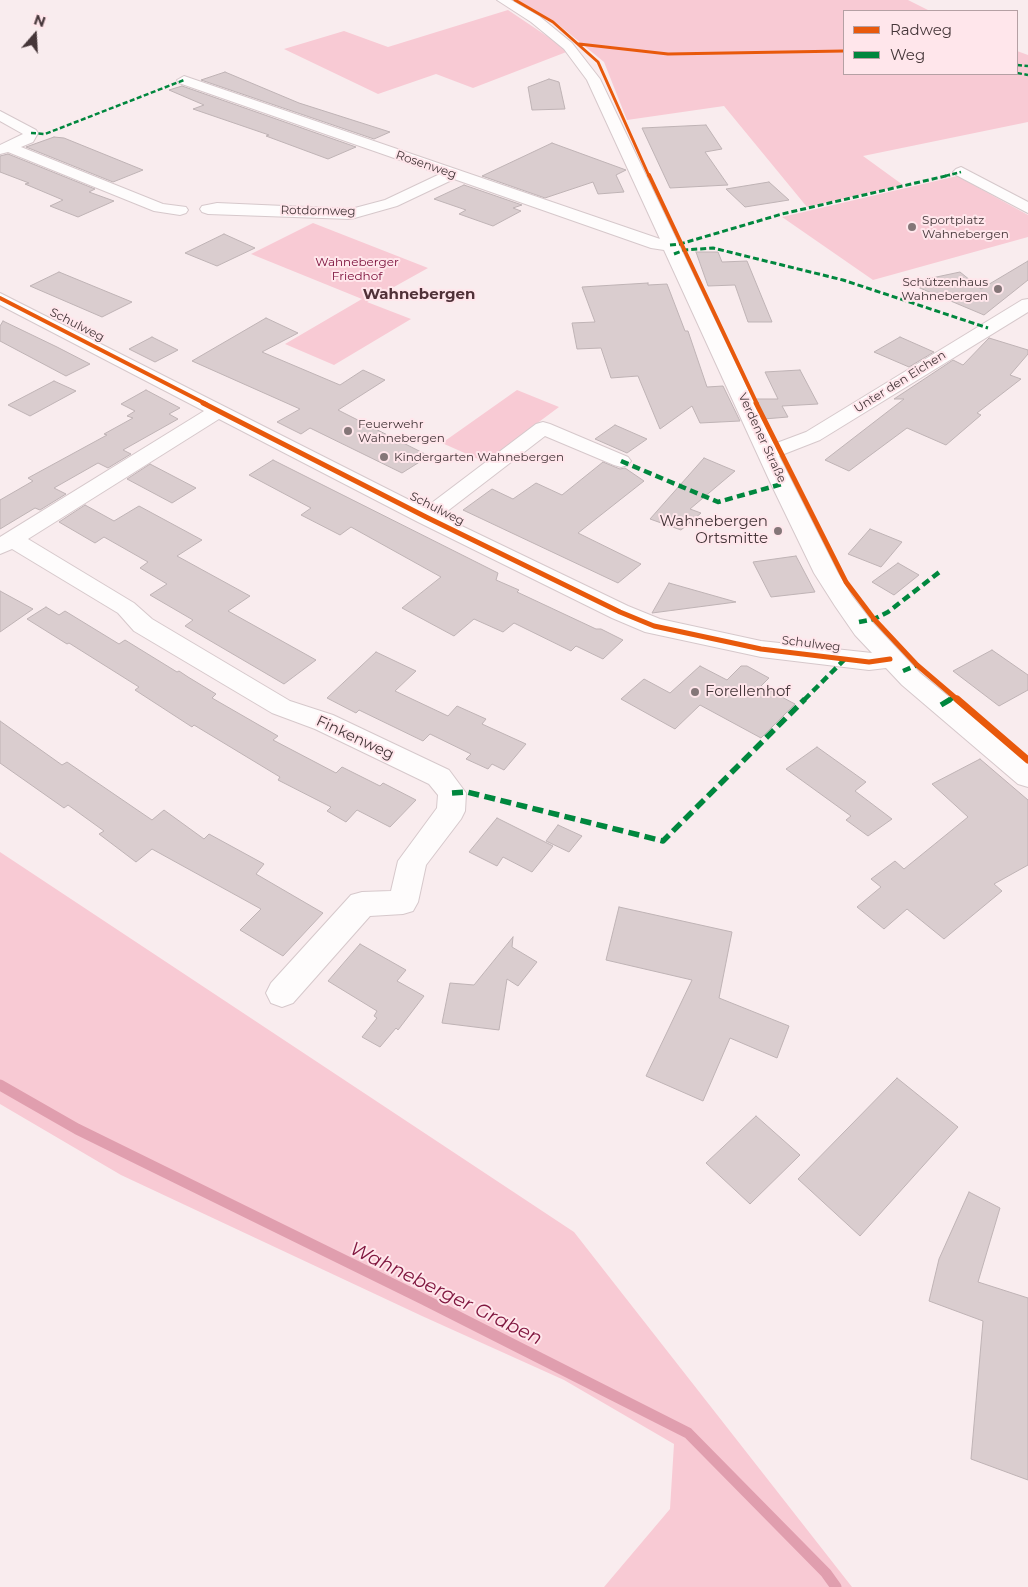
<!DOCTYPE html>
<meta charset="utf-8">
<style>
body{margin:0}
#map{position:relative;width:1028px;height:1587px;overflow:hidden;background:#f9ecee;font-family:Montserrat,sans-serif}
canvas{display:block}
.legend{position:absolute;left:843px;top:10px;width:175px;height:65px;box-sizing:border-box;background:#ffe6eb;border:1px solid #b5a0a4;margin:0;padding:6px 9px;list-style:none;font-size:15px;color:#453639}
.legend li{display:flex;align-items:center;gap:10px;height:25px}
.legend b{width:25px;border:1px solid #b5a0a4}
.north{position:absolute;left:10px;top:10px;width:50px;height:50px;-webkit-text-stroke:4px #ffe6eb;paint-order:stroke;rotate:19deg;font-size:14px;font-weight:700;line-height:20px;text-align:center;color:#453639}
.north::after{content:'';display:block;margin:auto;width:18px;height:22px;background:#453639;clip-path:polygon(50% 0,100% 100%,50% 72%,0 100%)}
</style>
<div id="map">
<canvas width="1028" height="1587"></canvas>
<ul class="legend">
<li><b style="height:6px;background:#e8590c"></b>Radweg</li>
<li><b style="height:6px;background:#00873e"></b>Weg</li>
</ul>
<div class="north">N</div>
</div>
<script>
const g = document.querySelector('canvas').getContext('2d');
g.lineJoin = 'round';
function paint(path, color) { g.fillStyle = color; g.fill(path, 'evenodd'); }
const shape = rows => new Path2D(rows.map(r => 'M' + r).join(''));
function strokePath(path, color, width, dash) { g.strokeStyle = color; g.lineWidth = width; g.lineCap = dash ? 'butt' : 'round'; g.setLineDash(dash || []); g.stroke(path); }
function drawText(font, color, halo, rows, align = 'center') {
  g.font = font + ' Montserrat,sans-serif'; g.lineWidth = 4; g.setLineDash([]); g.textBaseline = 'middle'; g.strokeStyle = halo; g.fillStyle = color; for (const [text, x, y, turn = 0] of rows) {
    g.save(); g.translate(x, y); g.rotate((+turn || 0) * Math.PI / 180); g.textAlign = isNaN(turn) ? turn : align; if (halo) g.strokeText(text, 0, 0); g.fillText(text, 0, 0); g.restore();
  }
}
const green = shape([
 [517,0,908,0,930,11,844,11,844,74,1017,74,1017,51,1028,55,1028,122,863,156,903,185,807,207,724,106,627,120,604,62,554,21],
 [508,10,569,51,473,88,436,74,378,94,284,49,344,31,388,47],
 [957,176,1028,215,1028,237,873,280,782,217],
 [313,223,428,268,367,302,411,319,334,365,285,344,362,299,251,254],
 [517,390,559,407,485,462,442,443],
 [0,852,574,1232,852,1587,604,1587,670,1509,674,1444,564,1380,422,1316,121,1175,0,1104]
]);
const stream = shape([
 [0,1085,77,1129,423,1299,688,1433,826,1573,836,1587]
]);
const building = shape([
 [225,72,299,103,390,132,374,139,201,80,225,72],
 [549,79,559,82,565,109,532,110,528,87,549,79],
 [182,86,356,147,328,159,266,136,269,135,193,109,204,105,169,90,182,86],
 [706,125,722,149,705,152,728,185,670,188,642,128,706,125],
 [54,137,64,138,143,170,113,182,26,147,54,137],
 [552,143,626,170,616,175,624,192,598,194,593,182,545,198,482,176,552,143],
 [8,154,95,189,89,192,114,201,78,217,50,206,63,200,25,184,29,183,0,172,0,156,8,154],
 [769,182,789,200,745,207,726,189,769,182],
 [464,185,522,205,513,208,521,211,493,226,459,214,466,210,434,199,464,185],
 [224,234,255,248,217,266,185,253,224,234],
 [696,252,718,252,722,262,747,261,772,322,748,322,735,285,708,286,696,252],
 [1028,261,1028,280,984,315,908,283,960,272,981,289,1028,261],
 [59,272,132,302,102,317,30,286,59,272],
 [648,283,648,285,667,284,685,331,688,331,707,387,723,386,740,421,700,423,692,406,660,429,638,376,611,378,601,348,577,349,572,323,595,322,582,287,648,283],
 [266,318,298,333,262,352,340,385,363,370,385,380,338,410,429,456,402,473,310,428,301,434,277,422,300,409,192,361,266,318],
 [3,321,57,347,90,364,66,376,0,341,0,326,3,321],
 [152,337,178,350,155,362,129,349,152,337],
 [900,337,934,352,909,367,874,352,900,337],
 [989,338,1028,350,1028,354,1010,375,1021,379,977,413,981,415,946,445,907,428,849,471,825,460,904,399,894,399,953,360,963,365,989,338],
 [800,370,818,404,782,406,788,417,764,419,754,399,778,399,765,372,800,370],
 [54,381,76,391,30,416,8,405,54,381],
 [146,390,180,408,169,414,178,419,123,450,131,454,108,468,98,463,54,488,66,494,40,510,35,508,0,529,0,500,33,481,28,478,107,435,104,434,133,418,127,416,135,411,121,404,146,390],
 [615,425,647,439,627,453,595,439,615,425],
 [704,458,735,471,690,509,701,513,681,530,650,519,704,458],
 [273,460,498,573,496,580,519,590,517,592,596,629,601,629,623,640,603,659,576,646,571,651,514,623,503,632,474,619,454,636,402,608,441,577,351,527,340,535,301,515,311,508,249,475,273,460],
 [603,462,620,469,625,468,644,481,578,533,641,564,618,583,463,510,492,489,513,499,536,483,562,495,603,462],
 [150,464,196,488,172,503,127,479,150,464],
 [85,505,114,521,139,506,202,540,177,556,250,596,228,611,316,660,284,684,185,626,193,620,150,595,167,584,140,568,148,562,104,537,95,543,59,522,85,505],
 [870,529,902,542,881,567,848,554,870,529],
 [796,556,815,592,771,597,753,562,796,556],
 [898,563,919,575,894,595,872,582,898,563],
 [669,583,736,602,652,613,669,583],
 [0,591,33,609,0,632,0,591],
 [46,607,59,615,65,611,119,644,125,640,177,672,179,671,188,677,216,694,212,698,278,736,273,740,336,773,342,767,380,786,383,783,416,800,390,827,357,810,346,822,327,811,331,807,278,780,280,777,194,725,192,727,135,690,139,687,69,643,67,644,27,619,46,607],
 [992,650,1028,675,1028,690,999,706,953,671,992,650],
 [376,652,416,671,395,691,448,716,457,706,486,719,482,724,526,744,504,770,492,764,488,769,466,759,471,754,430,734,423,741,359,710,356,713,327,698,376,652],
 [700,666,727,680,741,666,747,666,769,678,761,686,795,704,761,738,700,705,675,729,621,699,644,679,670,693,700,666],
 [0,721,62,765,67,762,152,820,164,810,204,839,209,834,264,864,256,874,323,913,283,956,240,930,261,909,152,849,136,862,99,834,104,831,68,805,64,808,0,763,0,721],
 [817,747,866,782,855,791,892,819,868,836,846,820,851,816,786,769,817,747],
 [980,759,1028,800,1028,865,994,884,1002,891,944,939,907,909,884,929,857,907,881,887,871,879,895,861,904,869,968,817,932,784,980,759],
 [497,818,553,846,532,872,503,857,497,866,469,852,497,818],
 [558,825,582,836,569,852,546,841,558,825],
 [619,907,732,932,719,998,789,1026,777,1058,730,1038,703,1101,646,1076,692,980,606,960,619,907],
 [513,937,512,947,537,962,518,986,507,979,499,1030,442,1023,450,983,474,985,513,937],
 [360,944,406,970,397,981,424,996,398,1030,396,1028,380,1047,362,1037,377,1018,374,1016,377,1011,328,981,360,944],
 [897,1078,958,1127,860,1236,798,1179,897,1078],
 [756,1116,800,1155,750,1204,706,1163,756,1116],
 [969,1192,1000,1208,978,1282,1028,1298,1028,1480,971,1459,983,1321,929,1301,939,1259,969,1192]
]);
const minor = shape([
 [497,0,511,0,539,16,572,43,600,79,774,444,806,432,1022,300,1028,299,1028,312,820,440,779,456,838,573,852,596,873,623,920,673,1028,762,1028,787,1018,784,902,685,886,668,869,670,761,657,645,632,612,618,418,522,219,419,28,539,134,603,152,619,290,701,333,715,449,770,466,793,465,811,461,819,426,865,418,902,413,911,403,914,370,916,293,1003,282,1007,271,1003,266,993,271,983,351,895,362,892,391,891,398,861,437,808,438,795,429,784,315,729,272,713,134,631,118,613,12,549,0,554,0,537,204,411,0,305,0,293,425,508,536,424,543,422,550,424,628,457,631,461,628,465,621,467,614,465,545,436,441,516,628,606,660,619,761,641,872,653,855,635,835,606,814,573,771,484,664,250,651,248,454,179,397,206,351,219,208,214,202,212,200,209,202,206,217,203,351,209,385,200,440,174,179,83,177,80,184,76,660,239,587,80,564,49,531,22,497,0],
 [0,111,36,130,38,133,33,142,21,147,163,204,186,207,188,210,186,213,180,215,154,211,8,152,0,154,0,145,23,134,0,121,0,111],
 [961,167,1028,202,1028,213,956,175,953,172,956,169,961,167]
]);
const quietFar3 = shape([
 [1017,65,1028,66],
 [1017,73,1028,75],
 [31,133,45,134,184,80],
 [945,176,961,172]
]);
const quietFar2 = shape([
 [670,245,680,244,782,214,950,175],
 [674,254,684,250,713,248,843,280,988,328]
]);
const quietFar1 = shape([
 [621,461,718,502,782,484],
 [859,622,874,619,888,612,942,570],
 [903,671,917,665],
 [804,700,845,659],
 [949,700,953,698]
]);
const quiet = shape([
 [941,705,951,699],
 [452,793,467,792,663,841,805,699]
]);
const cyclewayFar3 = shape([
 [515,0,553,22,598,62,649,176],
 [579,44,668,54,844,51]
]);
const cyclewayFar2 = shape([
 [649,175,757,404],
 [0,298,206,404]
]);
const cyclewayFar1 = shape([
 [203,403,426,517,620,612,654,626,761,649,869,662,890,659],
 [756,403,846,582,874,619,917,665,958,700]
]);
const cycleway = shape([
 [957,699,1028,760]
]);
const markers = [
 [912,227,5,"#847678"],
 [998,289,5,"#847678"],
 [348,431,5,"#847678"],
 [384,457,5,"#847678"],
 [778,531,5,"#847678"],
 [695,692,5,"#847678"]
];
const farStreetnames = [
 ["Rosenweg",426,165,19],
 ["Rotdornweg",318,211,1],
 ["Schulweg",77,325,27],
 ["Unter den Eichen",900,382,-32],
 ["Verdener Straße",762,438,65],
 ["Schulweg",437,509,27],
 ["Schulweg",811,644,7]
];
const farPoinames = [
 ["Sportplatz",922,220],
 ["Wahnebergen",922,234],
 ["Schützenhaus",988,282,"right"],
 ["Wahnebergen",988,296,"right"],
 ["Feuerwehr",358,424],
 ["Wahnebergen",358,438],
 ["Kindergarten Wahnebergen",394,457]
];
const farParknames = [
 ["Wahneberger",357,262],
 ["Friedhof",357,276]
];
const farQuarternames = [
 ["Wahnebergen",419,295]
];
const poiNames = [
 ["Wahnebergen",768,522],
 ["Ortsmitte",768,539],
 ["Forellenhof",705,692,"left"]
];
const streetNames = [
 ["Finkenweg",355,738,25]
];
const nearWaternames = [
 ["Wahneberger Graben",446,1294,26]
];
paint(green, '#f8cad4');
strokePath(stream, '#e09eae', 11);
paint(building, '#dacdcf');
strokePath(building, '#bfb3b5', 1);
strokePath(minor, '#d6c8cb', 2);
paint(minor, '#fefcfc');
strokePath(quietFar3, '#00873e', 2.5, [5, 2.5]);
strokePath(quietFar2, '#00873e', 3, [6, 3]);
strokePath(quietFar1, '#00873e', 4.5, [8, 4.5]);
strokePath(quiet, '#00873e', 5.5, [11, 5.5]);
strokePath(cyclewayFar3, '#e8590c', 3);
strokePath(cyclewayFar2, '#e8590c', 4);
strokePath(cyclewayFar1, '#e8590c', 5);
strokePath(cycleway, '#e8590c', 7);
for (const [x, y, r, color] of markers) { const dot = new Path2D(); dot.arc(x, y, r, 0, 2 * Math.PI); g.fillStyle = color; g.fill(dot); strokePath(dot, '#ffe6eb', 2); }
drawText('12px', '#453639', '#ffe6eb', farStreetnames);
drawText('12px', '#453639', '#ffe6eb', farPoinames, 'left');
drawText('12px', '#780b37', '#ffe6eb', farParknames);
drawText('bold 15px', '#503138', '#ffe6eb', farQuarternames);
drawText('15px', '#453639', '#ffe6eb', poiNames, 'right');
drawText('15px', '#453639', '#ffe6eb', streetNames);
drawText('italic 19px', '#80173f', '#ffe6eb', nearWaternames);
</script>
